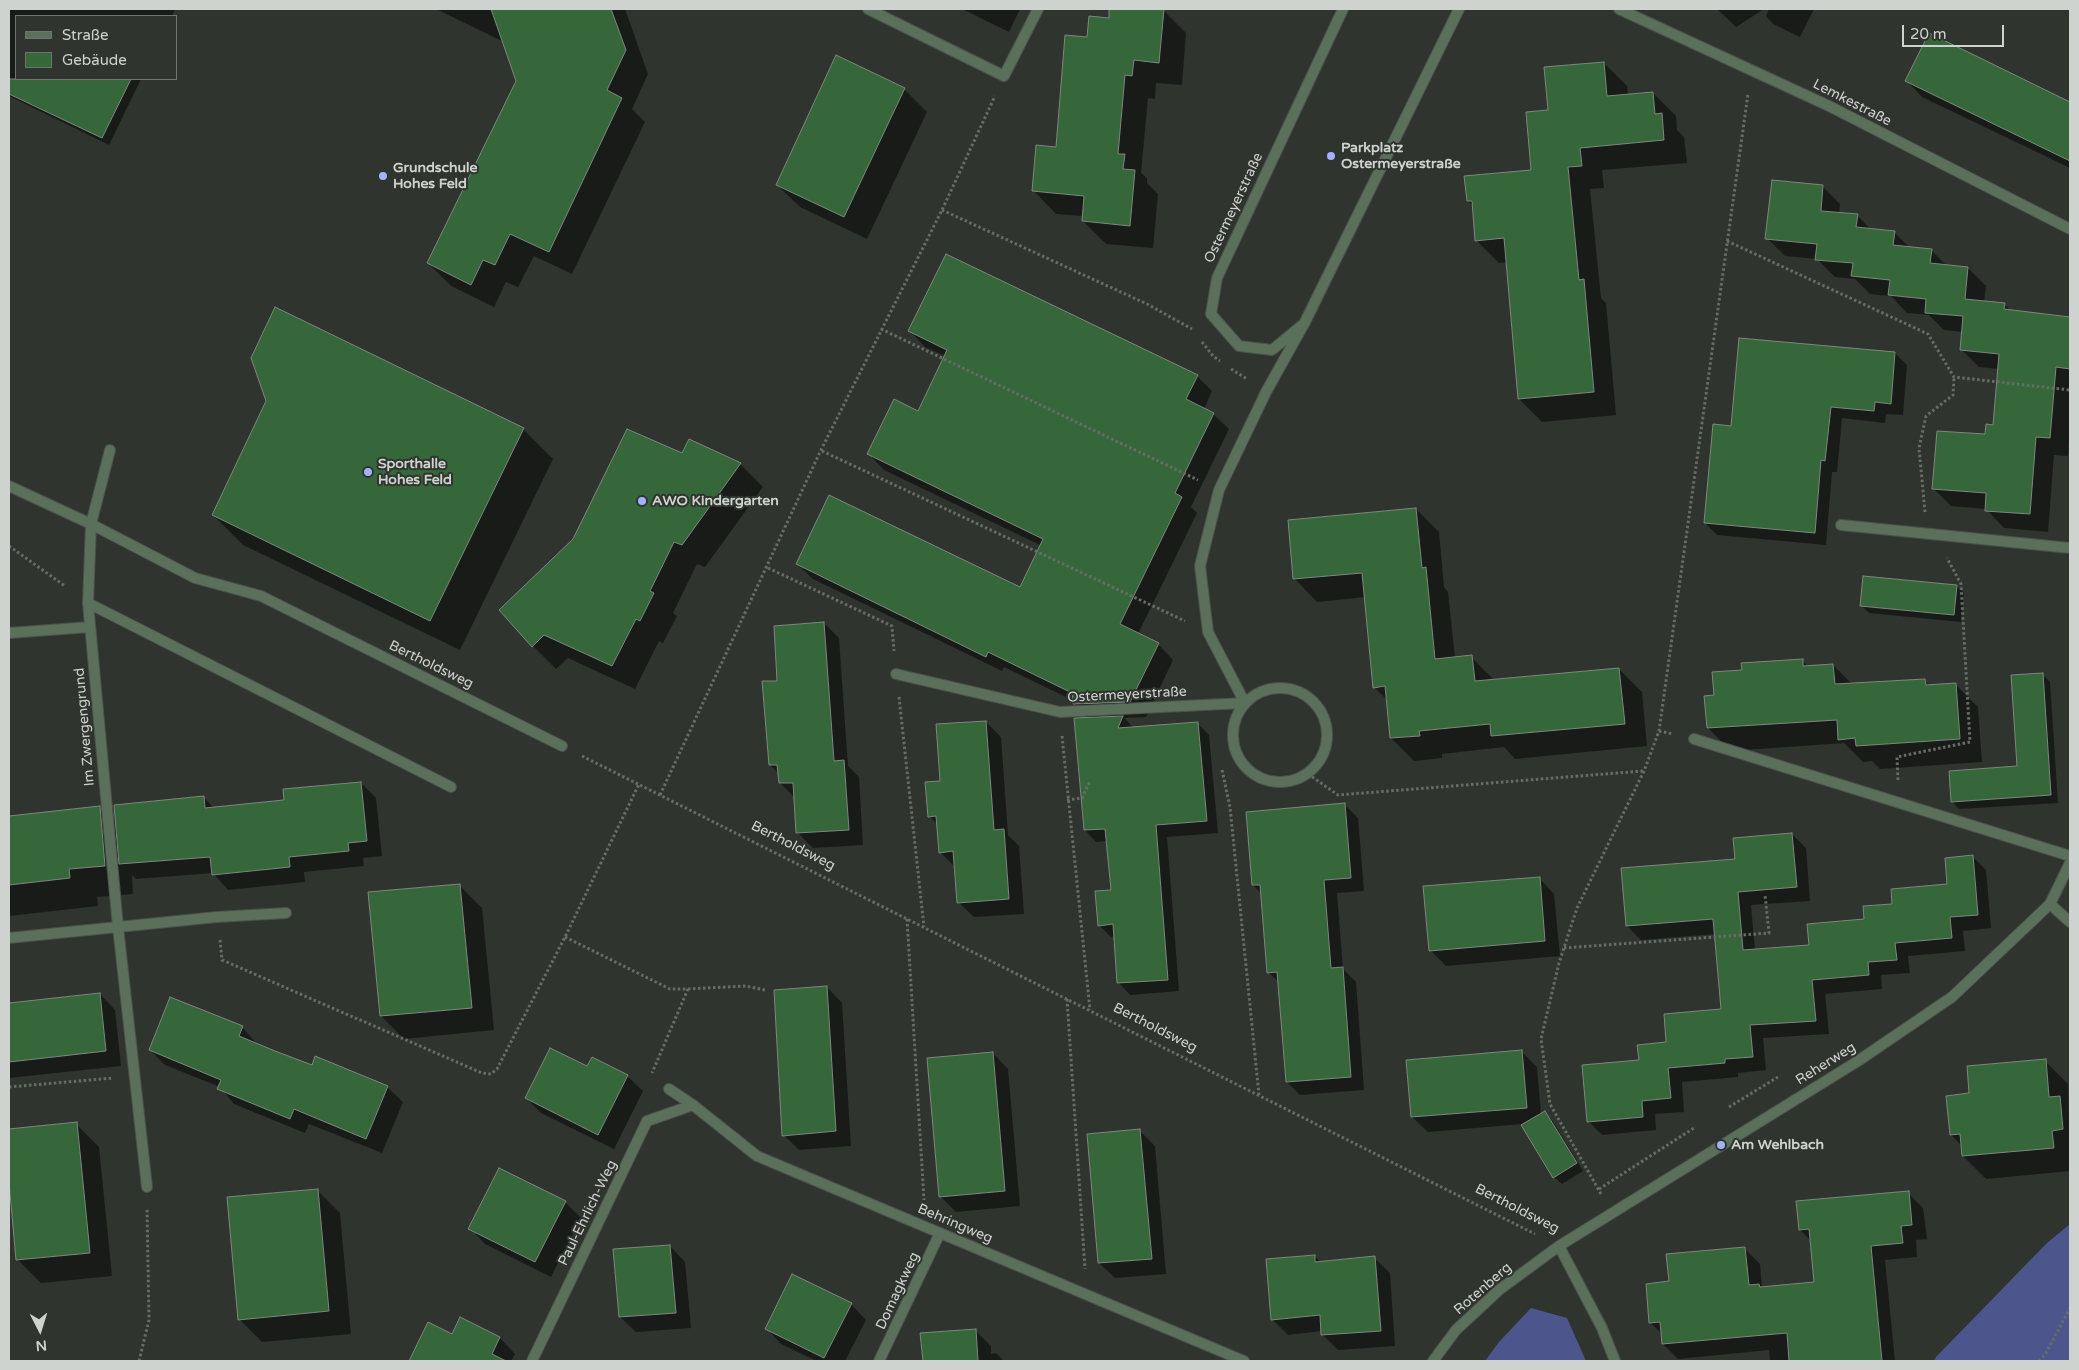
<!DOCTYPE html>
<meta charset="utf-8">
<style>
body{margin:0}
#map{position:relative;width:2079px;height:1370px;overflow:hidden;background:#2f342f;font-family:"Varela Round",sans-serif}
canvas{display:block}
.frame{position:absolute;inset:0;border:10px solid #cfd3cf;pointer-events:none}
.legend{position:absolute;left:15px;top:15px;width:162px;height:65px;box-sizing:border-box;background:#2f342f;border:1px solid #6f746f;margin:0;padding:6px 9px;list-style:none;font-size:15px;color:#cfd3cf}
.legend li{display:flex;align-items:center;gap:10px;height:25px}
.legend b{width:25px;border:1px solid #6f746f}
.north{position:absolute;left:15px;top:1305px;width:50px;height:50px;-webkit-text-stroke:4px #2f342f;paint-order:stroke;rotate:175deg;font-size:14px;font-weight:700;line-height:20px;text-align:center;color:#cfd3cf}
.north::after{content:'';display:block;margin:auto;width:18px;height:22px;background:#cfd3cf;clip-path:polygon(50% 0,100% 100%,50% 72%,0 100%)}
.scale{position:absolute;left:1902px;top:25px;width:102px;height:22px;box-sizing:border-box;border:2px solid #cfd3cf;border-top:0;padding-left:6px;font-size:15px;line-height:18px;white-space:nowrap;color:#cfd3cf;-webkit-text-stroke:4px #2f342f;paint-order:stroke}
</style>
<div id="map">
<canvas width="2079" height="1370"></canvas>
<div class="frame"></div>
<ul class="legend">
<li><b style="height:6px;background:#5a705b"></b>Straße</li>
<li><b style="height:14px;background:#35673a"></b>Gebäude</li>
</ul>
<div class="north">N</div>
<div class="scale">20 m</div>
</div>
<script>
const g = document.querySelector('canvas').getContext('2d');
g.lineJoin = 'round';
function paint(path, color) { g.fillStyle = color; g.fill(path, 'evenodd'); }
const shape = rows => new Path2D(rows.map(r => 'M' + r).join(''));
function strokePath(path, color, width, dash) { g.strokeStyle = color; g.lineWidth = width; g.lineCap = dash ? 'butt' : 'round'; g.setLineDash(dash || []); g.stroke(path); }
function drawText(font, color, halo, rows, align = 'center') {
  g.font = font + ' "Varela Round",sans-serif'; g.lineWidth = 4; g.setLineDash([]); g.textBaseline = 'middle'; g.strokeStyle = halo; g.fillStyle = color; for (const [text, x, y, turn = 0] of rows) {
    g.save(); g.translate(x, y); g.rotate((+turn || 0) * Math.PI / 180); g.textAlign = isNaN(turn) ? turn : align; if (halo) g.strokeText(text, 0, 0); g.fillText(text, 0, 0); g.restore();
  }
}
const forest = shape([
 [2070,1224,2070,1361,1934,1361,1936,1357,2047,1243],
 [1531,1308,1567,1318,1586,1361,1485,1361,1499,1342]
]);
const shadow = shape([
 [9,9,175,9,172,16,16,16,16,79,141,79,109,145,9,96],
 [436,9,625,9,648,74,632,109,645,122,572,274,534,256,518,287,506,282,494,307,451,286,428,263,518,81,504,42],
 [962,9,1020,9,1009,32],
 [1135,9,1163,10,1186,33,1182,85,1156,83,1155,99,1148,98,1141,173,1147,178,1147,183,1158,194,1153,248,1106,244,1083,221,1083,216,1056,214,1034,191,1057,148,1088,38,1110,19,1135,13],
 [1717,9,1764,9,1736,27],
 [1769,9,1814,9,1800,37,1773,24,1766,16],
 [1929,35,2070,103,2070,168,1922,97,1907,81],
 [1604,63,1627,86,1628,96,1653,93,1676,116,1677,130,1684,137,1687,163,1602,170,1604,188,1590,189,1601,298,1606,303,1616,415,1542,422,1519,399,1507,262,1499,263,1476,240,1473,206,1468,201,1532,171,1550,111],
 [904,89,927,112,867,239,800,207,777,185],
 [1822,186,1840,204,1839,214,1857,215,1871,230,1894,232,1910,248,1931,250,1947,266,1968,268,1986,286,1984,302,2004,304,2011,311,2070,318,2070,427,2068,456,2054,455,2048,532,2004,528,1986,509,1951,506,1933,488,1994,426,1999,369,1979,367,1961,349,1963,332,1944,330,1929,315,1907,313,1891,296,1870,294,1855,279,1835,277,1817,259,1785,256,1767,238],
 [276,309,524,430,553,459,460,650,243,545,213,515,267,401],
 [910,331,1197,376,1212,391,1204,409,1213,414,1229,429,1191,507,1197,513,1138,634,1158,644,1173,660,1146,717,1124,718,1134,728,1197,723,1209,735,1218,833,1167,837,1179,991,1130,995,1119,983,1115,936,1111,937,1099,925,1112,891,1108,841,1096,842,1085,830,1089,719,1074,704,1074,701,1004,667,1002,671,813,579,797,564,1021,589,1042,546,884,470,869,454,918,412,945,356,925,347],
 [1740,339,1895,353,1907,365,1903,415,1886,414,1885,423,1842,418,1837,472,1832,472,1826,545,1717,535,1705,523,1732,427],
 [682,455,740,464,763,487,705,567,697,564,673,613,677,616,663,643,659,641,635,689,568,658,556,669,533,646,574,540],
 [1416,509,1439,532,1444,587,1448,592,1455,658,1471,657,1494,680,1619,669,1642,692,1647,746,1515,759,1504,747,1442,754,1442,758,1414,761,1391,738,1388,701,1374,687,1366,597,1317,602,1295,579,1289,521],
 [1957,586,1964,593,1961,622,1869,613,1861,605],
 [824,623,839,638,848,766,859,777,863,845,813,848,798,833,796,799,780,783,779,774,770,765,779,682],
 [1802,660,1808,667,1833,665,1852,684,1925,680,1930,686,1955,684,1978,707,1982,762,1880,769,1872,761,1863,762,1844,743,1731,751,1708,728,1715,696,1743,671],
 [2042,674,2050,682,2058,803,1959,809,1952,801,2018,768],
 [986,722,1001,737,1008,835,1019,846,1024,914,974,917,958,902,956,868,940,852,938,825,929,816,941,782],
 [361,783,376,798,382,856,363,858,364,866,304,872,305,882,228,890,213,873,136,879,132,875,133,894,97,897,98,906,9,916,9,817,99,808,117,825,204,798,214,808,285,801],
 [1345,805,1358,818,1364,891,1337,893,1343,969,1356,982,1364,1090,1300,1095,1287,1082,1280,983,1268,972,1262,894,1253,885],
 [1792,834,1806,848,1810,901,1751,905,1755,950,1811,946,1894,905,1949,885,1973,857,1986,870,1991,928,1963,931,1965,951,1908,956,1910,973,1881,975,1882,989,1825,994,1829,1034,1763,1038,1766,1070,1738,1073,1738,1077,1682,1082,1684,1112,1655,1114,1656,1130,1602,1135,1588,1121,1640,1061,1722,1011,1716,934,1641,940,1627,926,1736,860],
 [1539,878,1554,894,1560,956,1446,966,1430,950],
 [459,885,482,908,494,1030,404,1039,381,1016,370,894],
 [827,987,842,1003,851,1146,799,1150,784,1135],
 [100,994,115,1010,121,1066,9,1078,9,1004],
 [242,1027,257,1044,312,1067,387,1087,403,1102,382,1153,309,1124,305,1133,234,1104,220,1087,165,1065,150,1050],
 [1522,1052,1537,1067,1541,1114,1545,1112,1552,1120,1583,1171,1562,1184,1554,1177,1523,1124,1428,1132,1412,1117],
 [993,1053,1008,1069,1020,1206,956,1212,940,1196],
 [2045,1061,2068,1084,2070,1171,1986,1179,1963,1156,1962,1146,1951,1135,1970,1095],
 [588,1068,627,1076,643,1091,614,1149,541,1113,526,1098],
 [76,1124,99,1147,112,1276,41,1283,18,1260,9,1169,9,1131],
 [1140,1131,1155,1146,1166,1274,1115,1278,1099,1263],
 [317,1190,340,1213,351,1334,262,1342,239,1319],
 [1908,1193,1923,1208,1927,1239,1916,1240,1917,1257,1885,1260,1895,1361,1770,1361,1769,1350,1678,1359,1663,1344,1662,1334,1650,1322,1670,1283,1745,1249,1760,1264,1762,1288,1815,1283,1811,1241,1800,1230],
 [565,1202,581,1218,551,1277,485,1244,470,1228],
 [670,1246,685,1262,691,1328,636,1332,620,1317],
 [1314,1256,1321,1262,1374,1258,1390,1273,1395,1346,1338,1350,1323,1335,1322,1331,1288,1335,1272,1319],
 [851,1304,866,1320,845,1361,817,1361,781,1344,766,1328],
 [460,1319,500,1338,515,1354,511,1361,410,1361,429,1324,452,1335],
 [975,1330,991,1346,991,1354,996,1353,1004,1361,924,1361,922,1334]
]);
const building = shape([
 [491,9,611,9,626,50,607,90,622,98,549,252,510,234,495,265,483,260,471,285,427,263,516,81,491,9],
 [1109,9,1164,9,1159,63,1134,60,1132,76,1125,75,1118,154,1125,154,1123,169,1135,170,1130,226,1082,221,1084,196,1032,191,1036,145,1056,147,1065,35,1087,37,1089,16,1109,18,1109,9],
 [1929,33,2070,102,2070,161,1905,81,1929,33],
 [836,55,905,88,844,217,776,185,836,55],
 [1604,62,1607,96,1653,92,1655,114,1662,113,1664,140,1580,148,1582,166,1568,167,1579,280,1584,279,1594,392,1518,399,1504,238,1475,241,1472,201,1467,201,1464,176,1531,170,1526,112,1548,110,1544,67,1604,62],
 [9,79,131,79,102,138,9,94,9,79],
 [1772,180,1823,185,1821,211,1858,214,1856,227,1895,231,1893,245,1932,249,1930,263,1968,267,1965,299,2005,303,2004,309,2070,317,2070,369,2056,367,2050,438,2036,437,2030,514,1985,511,1986,493,1932,489,1937,431,1985,434,1986,424,1993,425,1999,354,1960,350,1963,316,1925,313,1926,299,1888,295,1890,280,1851,276,1853,263,1815,260,1817,244,1765,239,1772,180],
 [946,254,1198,375,1186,399,1214,413,1175,493,1182,497,1120,624,1159,643,1130,702,1073,704,1072,693,988,652,986,657,796,564,829,495,1020,587,1043,539,867,454,894,399,918,411,947,350,908,331,946,254],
 [275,307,524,428,430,621,212,515,266,401,251,358,275,307],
 [1739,338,1895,352,1891,404,1875,402,1874,411,1831,407,1825,461,1821,460,1815,533,1704,523,1713,424,1731,426,1739,338],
 [627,429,682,453,689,439,741,463,682,545,674,542,650,591,654,593,640,621,636,619,612,666,544,635,532,647,499,610,573,539,627,429],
 [1416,508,1422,568,1426,567,1435,659,1472,655,1475,681,1619,668,1625,724,1491,736,1490,724,1419,731,1420,736,1390,738,1385,686,1373,688,1362,573,1293,579,1288,520,1416,508],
 [1863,576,1957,585,1954,615,1860,606,1863,576],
 [824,622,834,761,844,760,849,830,796,833,793,783,779,783,777,765,769,765,762,681,777,681,774,626,824,622],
 [1803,659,1803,666,1833,664,1835,684,1925,679,1926,685,1956,683,1960,739,1856,746,1855,738,1838,740,1837,720,1707,728,1704,696,1714,695,1712,672,1742,670,1741,663,1803,659],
 [2043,673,2051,795,1951,802,1949,771,2017,766,2011,675,2043,673],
 [1123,716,1118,728,1198,722,1207,821,1156,825,1168,980,1117,983,1113,924,1098,926,1095,891,1111,890,1105,829,1084,830,1074,718,1123,716],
 [986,721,994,830,1004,829,1009,899,957,903,953,851,939,853,936,816,928,817,925,782,940,781,936,724,986,721],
 [361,782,367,841,348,843,349,851,289,857,290,867,212,875,210,857,119,864,114,805,204,796,205,808,284,800,283,789,361,782],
 [1345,803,1351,878,1324,880,1331,968,1343,967,1351,1077,1286,1082,1277,972,1267,973,1260,885,1252,885,1246,812,1345,803],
 [100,806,105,866,69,869,70,878,9,885,9,816,100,806],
 [1792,833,1797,887,1738,892,1743,950,1809,945,1807,924,1864,919,1863,906,1892,904,1891,889,1947,884,1945,858,1973,855,1978,915,1950,917,1952,938,1895,943,1897,960,1868,962,1869,975,1812,980,1816,1021,1750,1025,1753,1057,1725,1059,1725,1063,1668,1068,1671,1098,1642,1101,1643,1117,1587,1122,1582,1065,1639,1060,1637,1045,1666,1042,1664,1014,1721,1009,1713,919,1626,926,1621,868,1735,859,1733,838,1792,833],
 [1540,877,1545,941,1429,951,1423,886,1540,877],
 [460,884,472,1008,380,1016,368,892,460,884],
 [827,986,836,1131,782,1136,774,990,827,986],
 [100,993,106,1051,9,1062,9,1003,100,993],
 [170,997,243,1026,239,1036,275,1051,312,1065,315,1056,388,1086,366,1139,294,1109,290,1119,217,1089,221,1080,149,1050,170,997],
 [550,1048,587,1066,592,1057,628,1075,598,1135,525,1098,550,1048],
 [1522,1050,1527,1108,1411,1117,1406,1060,1522,1050],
 [993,1052,1005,1191,939,1197,927,1058,993,1052],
 [2046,1059,2049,1097,2060,1096,2063,1129,2052,1131,2054,1148,1962,1156,1960,1134,1950,1135,1946,1096,1969,1093,1967,1066,2046,1059],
 [1545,1111,1577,1163,1553,1178,1521,1125,1545,1111],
 [77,1122,90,1253,16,1260,9,1182,9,1129,77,1122],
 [1140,1129,1152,1259,1098,1263,1087,1134,1140,1129],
 [499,1168,566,1201,535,1262,468,1229,499,1168],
 [318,1189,329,1311,238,1320,227,1197,318,1189],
 [1909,1191,1912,1225,1901,1226,1903,1243,1871,1246,1882,1361,1789,1361,1787,1333,1662,1344,1660,1322,1649,1323,1646,1284,1669,1281,1666,1254,1745,1247,1749,1285,1759,1284,1760,1287,1814,1282,1809,1229,1799,1230,1796,1201,1909,1191],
 [670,1245,676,1313,619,1317,613,1249,670,1245],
 [1315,1255,1315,1262,1375,1256,1381,1331,1321,1335,1320,1315,1271,1320,1266,1259,1315,1255],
 [792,1274,852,1303,824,1358,765,1329,792,1274],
 [460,1317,500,1337,492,1354,506,1361,409,1361,428,1322,452,1334,460,1317],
 [976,1329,978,1361,923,1361,920,1333,976,1329]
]);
const path = shape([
 [942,210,1147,304,1192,329],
 [1727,241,1928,334,1954,377,2070,390],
 [881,329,1198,480],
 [1202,342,1213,356,1220,361],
 [1231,369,1247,379],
 [822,451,1185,621],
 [1925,512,1919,448,1926,416,1953,395,1954,377],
 [9,546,65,586],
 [768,568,892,626,894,651],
 [899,697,924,927],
 [1659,731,1673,734],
 [1062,736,1090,1010],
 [582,756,1535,1234],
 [1222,770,1230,807,1259,1095],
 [1308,774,1338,795,1643,771],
 [1898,780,1897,757,1970,742,1961,584,1947,558],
 [660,795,821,450,942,210,995,96],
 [1067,800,1082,798,1090,781],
 [907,919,924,1200],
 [565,937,670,989,688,989,652,1073],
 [220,940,222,960,482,1073,491,1074,497,1069,565,937,639,784],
 [1564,948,1769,933,1765,895],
 [688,989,746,986,765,990],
 [1067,999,1085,1269],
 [9,1087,113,1078],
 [1729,1107,1778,1077],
 [1599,1189,1694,1128],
 [1601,1194,1550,1104,1541,1039,1559,963,1577,908,1644,771,1659,731,1748,94],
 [139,1361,149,1320,147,1208],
 [2039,1361,2045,1355,2070,1308]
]);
const lane = shape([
 [91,524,110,450],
 [1841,525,2070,548],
 [88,603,451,787],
 [9,633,90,627],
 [1694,739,2070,856],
 [532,1361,647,1121,693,1105],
 [879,1361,940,1233]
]);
const street = shape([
 [868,9,1004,76,1038,9],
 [1619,9,1829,106,2070,229],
 [1301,326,1272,350,1239,346,1211,314,1217,278,1343,9],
 [9,486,91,524,195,578,261,596,562,746],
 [91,524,88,603,118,927,147,1187],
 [896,674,1060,712,1245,703,1208,632,1200,566,1219,490,1266,392,1305,322,1459,9],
 '1233 735a47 47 0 1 1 94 0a47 47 0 1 1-94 0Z',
 [2050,904,2070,922],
 [9,938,217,917,286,913],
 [669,1089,693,1105,757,1156,1244,1361],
 [1559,1246,1602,1328,1615,1361],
 [1433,1361,1456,1330,1499,1290,1559,1246,1858,1061,1952,997,2050,904,2070,863]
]);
const markers = [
 [1331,156,5,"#a4b2fc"],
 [383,176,5,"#a4b2fc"],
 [368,472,5,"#a4b2fc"],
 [642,501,5,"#a4b2fc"],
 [1721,1145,5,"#a4b2fc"]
];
const streetNames = [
 ["Lemkestraße",1852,103,27],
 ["Ostermeyerstraße",1234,208,-65],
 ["Bertholdsweg",431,665,26],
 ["Ostermeyerstraße",1127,695,-3],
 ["Im Zwergengrund",85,727,-95],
 ["Bertholdsweg",793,846,27],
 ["Bertholdsweg",1155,1028,27],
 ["Reherweg",1826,1064,-32],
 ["Bertholdsweg",1517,1209,27],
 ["Paul-Ehrlich-Weg",588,1213,-64],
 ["Behringweg",955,1224,23],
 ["Rotenberg",1483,1289,-41],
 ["Domagkweg",898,1291,-65]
];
const poiNames = [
 ["Parkplatz",1341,148],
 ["Ostermeyerstraße",1341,164],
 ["Grundschule",393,168],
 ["Hohes Feld",393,184],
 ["Sporthalle",378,464],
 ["Hohes Feld",378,480],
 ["AWO Kindergarten",652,501],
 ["Am Wehlbach",1731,1145]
];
paint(forest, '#4d558d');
paint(shadow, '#0007');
paint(building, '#35673a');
strokePath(building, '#7f867f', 1);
strokePath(lane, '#4c514c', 12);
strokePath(street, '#4c514c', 12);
strokePath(path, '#686c68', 3, [2.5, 2.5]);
strokePath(lane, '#5a705b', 10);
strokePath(street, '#5a705b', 10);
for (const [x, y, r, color] of markers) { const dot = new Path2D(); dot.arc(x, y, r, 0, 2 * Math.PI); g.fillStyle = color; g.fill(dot); strokePath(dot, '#2f342f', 2); }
drawText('14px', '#cfd3cf', '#2f342f', streetNames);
drawText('bold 14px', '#cfd3cf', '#2f342f', poiNames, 'left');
</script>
